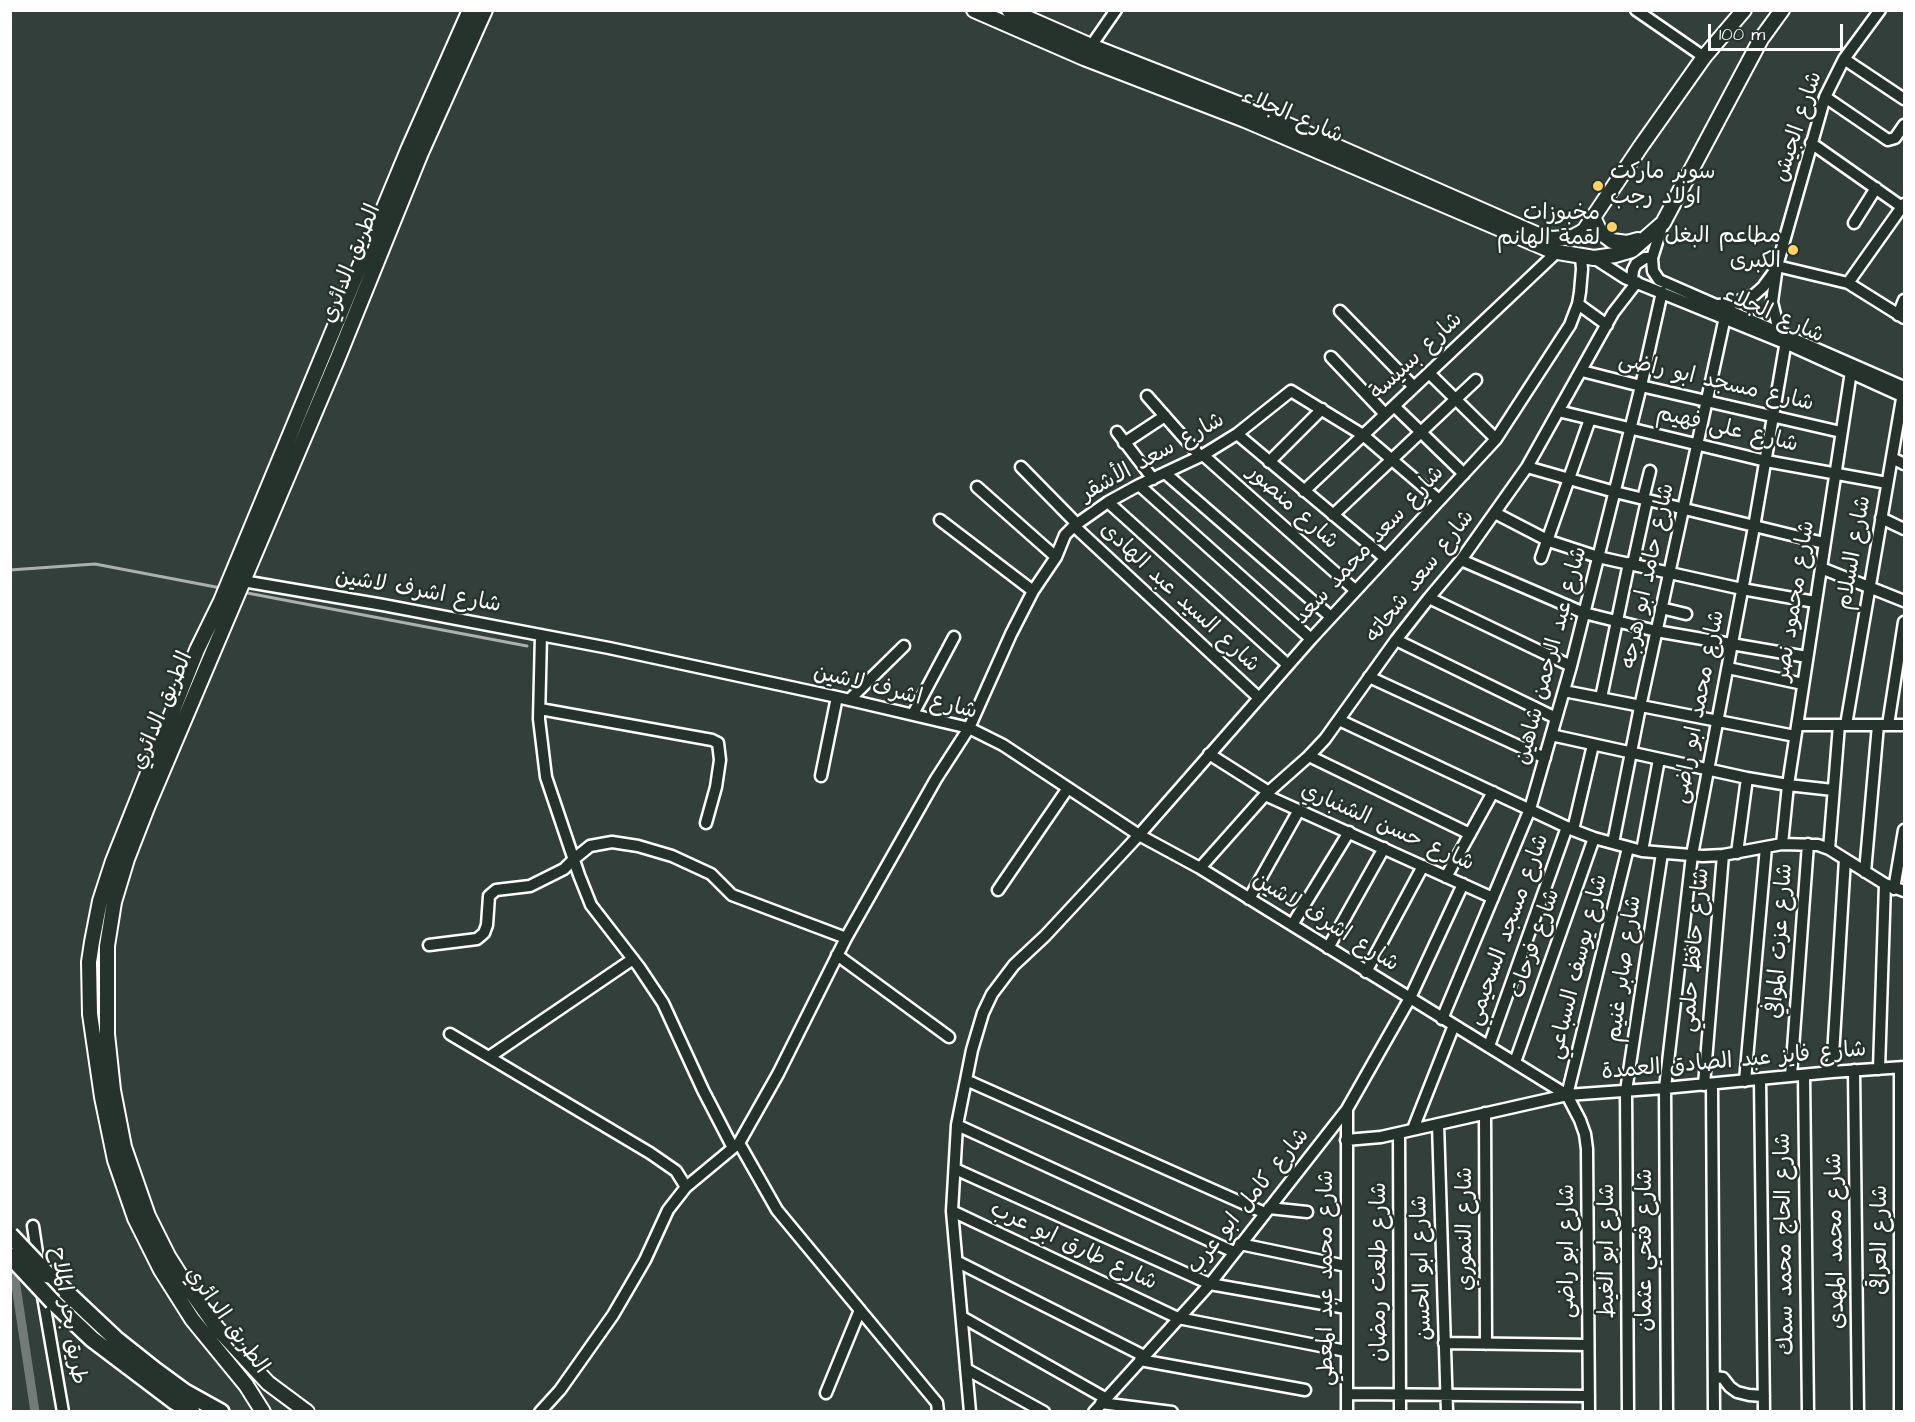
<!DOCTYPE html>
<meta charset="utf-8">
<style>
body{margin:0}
#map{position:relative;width:1915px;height:1422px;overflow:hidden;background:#333f3a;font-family:"Architects Daughter",sans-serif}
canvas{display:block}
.frame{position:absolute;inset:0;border:12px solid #fff;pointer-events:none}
.scale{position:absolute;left:1708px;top:24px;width:135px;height:27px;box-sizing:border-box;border:3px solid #fff;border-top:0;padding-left:8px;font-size:18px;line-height:21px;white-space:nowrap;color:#fff;-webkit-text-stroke:4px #26332d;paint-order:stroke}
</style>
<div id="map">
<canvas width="1915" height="1422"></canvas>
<div class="frame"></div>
<div class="scale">100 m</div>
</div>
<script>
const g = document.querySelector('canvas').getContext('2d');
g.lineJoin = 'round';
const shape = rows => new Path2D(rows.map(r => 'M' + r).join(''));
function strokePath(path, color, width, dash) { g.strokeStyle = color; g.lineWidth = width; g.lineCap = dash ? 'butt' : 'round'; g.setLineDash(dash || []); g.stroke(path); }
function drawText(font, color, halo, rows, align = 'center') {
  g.font = font + ' "Architects Daughter","Playpen Sans Arabic",sans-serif'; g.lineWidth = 5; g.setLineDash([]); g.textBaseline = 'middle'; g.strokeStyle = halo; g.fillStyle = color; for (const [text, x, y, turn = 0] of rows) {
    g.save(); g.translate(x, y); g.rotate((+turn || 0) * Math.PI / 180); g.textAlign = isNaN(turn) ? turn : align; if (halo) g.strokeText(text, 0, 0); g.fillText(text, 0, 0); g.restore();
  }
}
const stream = shape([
 [10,570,95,564,221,588],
 [242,592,527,646]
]);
const canal = shape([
 [10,1246,35,1412]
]);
const minor = shape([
 [1636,10,1704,57],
 [1091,46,1116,10],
 [1844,59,1904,99],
 [1825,97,1888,140,1895,138,1904,125],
 [1811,143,1902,207],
 [1663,223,1652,258,1653,271,1659,280,1904,387],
 [1854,223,1876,188],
 [1594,258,1625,278,1785,343,1904,397],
 [1777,266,1848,283,1904,318],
 [1632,280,1633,270,1636,264,1645,258,1652,258],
 [1848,283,1904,204],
 [1578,304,1607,325],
 [1718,305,1730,304,1754,295,1763,287,1774,272],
 [1340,311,1414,387],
 [1898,315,1904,300],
 [1779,331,1772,302,1777,266,1825,97,1844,59,1880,10],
 [1331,357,1385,414],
 [1582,371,1641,386,1841,432],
 [1429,373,1496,439],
 [1147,396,1200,456],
 [1394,406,1464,474],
 [1558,411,1766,461,1887,483],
 [1117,432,1153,479],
 [1237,434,1385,558],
 [1124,443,1165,416],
 [1203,455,1355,590],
 [1892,458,1904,464],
 [1269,462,1322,409],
 [1021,467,1077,524],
 [1527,467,1615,492,1824,543],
 [1165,473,1331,617],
 [1139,485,1311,639],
 [977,487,1056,557],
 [1304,491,1557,252],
 [1643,499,1650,471],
 [1108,502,1288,665],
 [1495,513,1549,541,1598,557,1742,589,1815,602],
 [1333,515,1476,380],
 [1881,518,1904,529],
 [940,520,1033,591],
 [1074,526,1259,698],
 [1541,558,1590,419],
 [1461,560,1584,613,1656,631,1807,657],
 [1633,564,1647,500],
 [1821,568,1904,601],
 [237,580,383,605,609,648,837,697,969,728,1003,745,1139,835,1200,868,1567,1095,1580,1120,1585,1134,1587,1149,1589,1412],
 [1429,598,1571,666],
 [1661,608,1686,614],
 [541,635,539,719,546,777,579,875,591,905,639,967,663,1003,703,1090,733,1148],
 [1396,640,1556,718],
 [1728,668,1803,684],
 [1369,677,1545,758],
 [1564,691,1795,736],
 [1601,698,1629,563],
 [849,700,904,646],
 [540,709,712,740,718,743,720,760,716,787,706,823],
 [913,714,954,637],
 [1339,720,1573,830,1594,838,1642,851,1703,856,1723,855,1782,844,1818,845,1829,849,1885,884,1904,891],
 [1797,725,1904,725],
 [1846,725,1904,387],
 [1888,725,1904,622],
 [1551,735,1747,778,1788,785,1833,790],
 [1209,754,1269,792],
 [1309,756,1470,834],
 [821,776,837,697],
 [1265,795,1493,898],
 [1573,830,1593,745],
 [1613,843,1640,707,1725,317],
 [1782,844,1788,785,1852,365],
 [1829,849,1839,725],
 [1642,851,1659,759],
 [1737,853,1747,778],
 [1200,868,1265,795,1309,756,1325,739,1396,640,1429,598,1461,560,1527,467,1613,313,1637,282],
 [1865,872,1878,725],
 [1446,877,1493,792],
 [1894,889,1904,830],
 [998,890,1068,788],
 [1249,899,1299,810],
 [1292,925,1349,832],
 [429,945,477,939,484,933,487,925,489,896,496,890,530,886,564,869,574,859,590,846,612,842,638,846,672,856,711,874,732,895,846,938],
 [1328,948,1384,848],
 [837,955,949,1037],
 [1366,972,1423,866],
 [1442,1019,1530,809,1571,666,1641,386,1662,292],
 [450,1034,650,1153,676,1171,686,1187],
 [1489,1046,1567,827],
 [489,1057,633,959],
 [1515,1062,1594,838],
 [1879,1069,1885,884],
 [1854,1070,1858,1412],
 [1832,1072,1845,859],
 [1804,1075,1808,1412],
 [1791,1076,1808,844],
 [1760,1079,1764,1412],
 [966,1080,1265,1213],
 [1745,1081,1766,847],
 [1712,1084,1714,1412],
 [1704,1085,1723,855],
 [1567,1095,1628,848],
 [1347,1109,1347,1412],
 [1485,1113,1486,1344],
 [1438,1124,1447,1412],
 [957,1125,1234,1252],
 [1413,1129,1454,1025],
 [1399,1133,1400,1412],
 [1346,1140,1381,1137,1567,1095,1665,1088,1832,1072,1904,1067],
 [739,1143,777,1210,937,1403,938,1412],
 [955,1169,1210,1284,1346,1308],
 [1269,1208,1307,1212],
 [952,1211,1178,1318,1346,1351],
 [33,1226,39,1266],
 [1240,1244,1346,1266],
 [958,1262,1144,1356],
 [42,1291,63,1412],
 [962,1317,1105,1398],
 [1444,1343,1588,1345],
 [1140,1360,1305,1390],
 [966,1369,1044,1412],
 [1714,1377,1723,1378,1730,1387,1737,1392,1749,1395,1764,1396],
 [826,1393,860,1310],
 [1347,1394,1589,1396],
 [1101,1403,1172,1412],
 [540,1412,560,1390,613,1315,645,1260,668,1210,686,1187,739,1143,778,1074,846,938,936,779,969,728,1011,634,1033,591,1056,557,1065,535,1074,526,1108,502,1139,485,1203,455,1237,434,1291,391,1363,435,1439,500],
 [970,1412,952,1211,957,1125,972,1050,983,1013,992,994,1014,965,1045,936,1139,835,1311,639,1496,439,1570,325,1578,304,1580,292,1582,269,1581,257],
 [1094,1412,1210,1284,1347,1109,1410,998,1463,884],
 [1628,1412,1626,1091,1662,853],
 [1667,1412,1665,1088,1692,855,1754,527,1787,335],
 [1900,1412,1900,1068]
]);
const major = shape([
 [974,10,1084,58,1245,120,1552,251,1594,258,1615,255,1632,250,1663,223,1761,39,1782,10],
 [1009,10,1091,46,1249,108,1545,238,1553,239,1573,237,1584,231,1641,146,1704,57,1744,10],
 [1594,219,1600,232,1612,241,1627,243,1638,240],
 [263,1412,246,1385,192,1319,161,1270,135,1218,115,1160,102,1097,90,1014,89,962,92,942,100,901,113,861,197,650,221,601,408,150,470,10],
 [307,1412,268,1383,217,1328,187,1286,168,1256,148,1216,124,1147,113,1090,107,1034,107,946,114,902,127,859,148,805,337,360,420,155,485,10]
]);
const highway = shape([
 [48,1275,116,1339,155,1370,185,1392,221,1412],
 [53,1302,92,1339,174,1401,192,1412]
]);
const highwayBridge = shape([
 [10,1235,48,1275],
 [10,1256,53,1302]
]);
const markers = [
 [1598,186,6,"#ffd166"],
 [1612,227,6,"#ffd166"],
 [1793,250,6,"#ffd166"]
];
const streetNames = [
 ["شارع الجلاء",1292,117,23],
 ["شارع الجيش",1799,127,-72],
 ["الطريق الدائري",352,264,-68],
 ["شارع الجلاء",1773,316,24],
 ["شارع بسيسة",1417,357,-43],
 ["شارع مسجد ابو راضى",1716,383,13],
 ["شارع على فهيم",1727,430,13],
 ["شارع سعد الأشقر",1153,458,-29],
 ["شارع منصور",1292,508,42],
 ["شارع سعد محمد سعد",1370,546,-47],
 ["شارع السلام",1855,553,-80],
 ["شارع حامد ابو هرجه",1649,576,-78],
 ["شارع سعد شحاته",1421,577,-52],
 ["شارع اشرف لاشين",418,592,10],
 ["شارع السيد عبد الهادى",1179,598,43],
 ["شارع محمود نصر",1796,601,-81],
 ["شارع عبد الرحمن شاهين",1552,656,-75],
 ["شارع اشرف لاشين",895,693,14],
 ["شارع محمد ابو راضى",1700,707,-79],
 ["الطريق الدائري",163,711,-67],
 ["شارع حسن الشنباري",1387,828,24],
 ["شارع اشرف لاشين",1325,923,32],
 ["شارع مسجد السحيمي",1509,930,-70],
 ["شارع عزت الموافي",1781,941,-86],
 ["شارع فرحات",1536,944,-71],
 ["شارع حافظ حلمي",1696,950,-85],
 ["شارع يوسف السباعي",1579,967,-76],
 ["شارع صابر غنيم",1625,969,-82],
 ["شارع فايز عبد الصادق العمدة",1734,1062,-5],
 ["شارع كامل ابو عرب",1249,1202,-51],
 ["شارع النموري",1466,1229,-90],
 ["شارع العراقى",1881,1240,-90],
 ["شارع محمد المهدى",1837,1241,-91],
 ["شارع الحاج محمد سمك",1786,1244,-91],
 ["شارع طارق ابو عرب",1073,1247,25],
 ["شارع فتحي عثمان",1646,1250,-90],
 ["شارع ابو راضى",1568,1251,-90],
 ["شارع ابو الغيط",1608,1251,-90],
 ["شارع ابو الحسن",1423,1268,-92],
 ["شارع طلعت رمضان",1380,1272,-90],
 ["شارع محمد عبد المعطي",1327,1278,-90],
 ["طريق بحر الملاح",67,1316,81],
 ["الطريق الدائري",226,1321,54]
];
const poiNames = [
 ["سوبر ماركت",1610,173,"left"],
 ["اولاد رجب",1610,198,"left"],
 ["مخبوزات",1600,214],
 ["لقمة الهانم",1600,239],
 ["مطاعم البغل",1781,237],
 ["الكبرى",1781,262]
];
strokePath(stream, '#abb0ae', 3);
strokePath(canal, '#737b78', 9);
strokePath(minor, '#fff', 15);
strokePath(major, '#fff', 18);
strokePath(highway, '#fff', 20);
strokePath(minor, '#26332d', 10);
strokePath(major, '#26332d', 14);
strokePath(highway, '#26332d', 15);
strokePath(highwayBridge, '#fff', 20, []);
strokePath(highwayBridge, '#26332d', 15);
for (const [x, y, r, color] of markers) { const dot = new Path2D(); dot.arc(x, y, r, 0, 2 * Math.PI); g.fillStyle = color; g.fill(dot); strokePath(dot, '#26332d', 2); }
drawText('22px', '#fff', '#26332d', streetNames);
drawText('22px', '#fff', '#26332d', poiNames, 'right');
</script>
